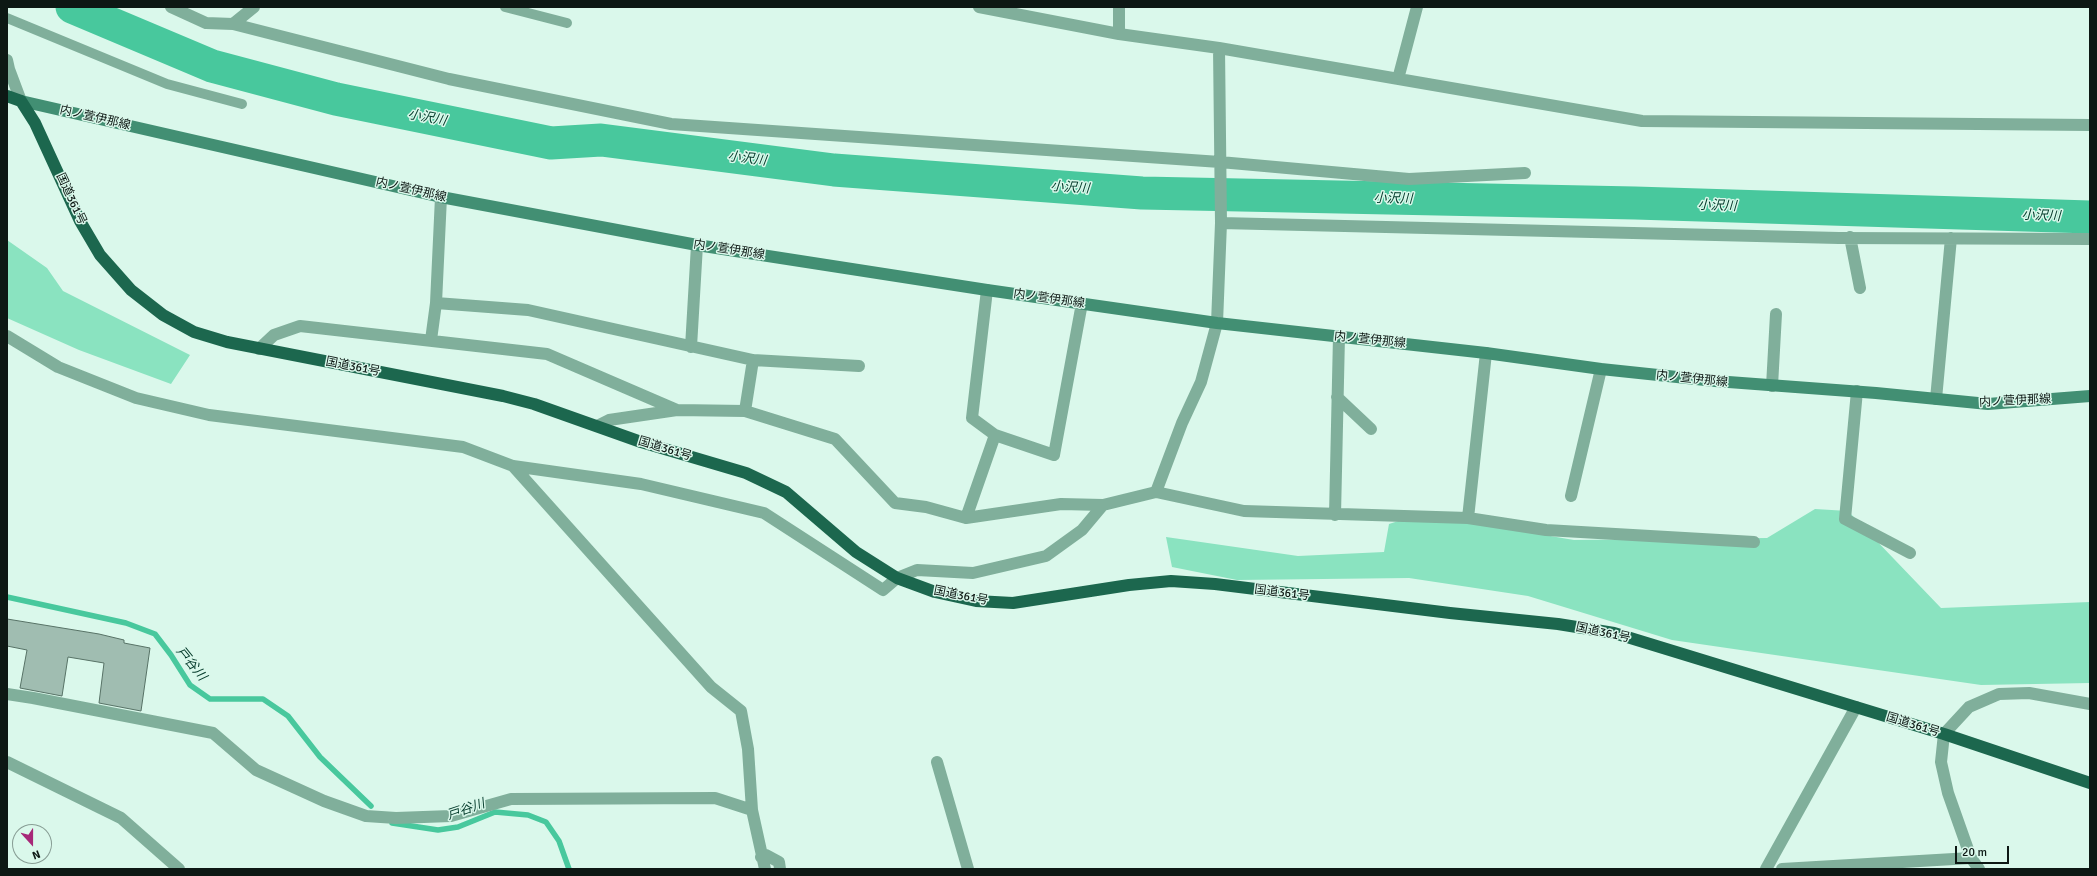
<!DOCTYPE html>
<meta charset="utf-8">
<style>
body{margin:0}
#map{position:relative;width:2097px;height:876px;overflow:hidden;background:#daf8eb;font-family:Signika,sans-serif}
canvas{display:block}
.frame{position:absolute;inset:0;border:8px solid #0d1814;pointer-events:none}
.north{position:absolute;left:12px;top:824px;width:40px;height:40px;box-sizing:border-box;background:#daf8eb;border:1px solid #889e95;border-radius:50%;rotate:159deg;font-size:11px;font-weight:700;line-height:16px;text-align:center;color:#0d1814}
.north::after{content:'';display:block;margin:auto;width:14px;height:18px;background:#a72878;clip-path:polygon(50% 0,100% 100%,50% 72%,0 100%)}
.scale{position:absolute;left:1955px;top:846px;width:54px;height:18px;box-sizing:border-box;border:2px solid #0d1814;border-top:0;padding-left:5px;font-size:12px;line-height:14px;white-space:nowrap;color:#0d1814;-webkit-text-stroke:3px #daf8eb;paint-order:stroke}
</style>
<div id="map">
<canvas width="2097" height="876"></canvas>
<div class="frame"></div>
<div class="north">N</div>
<div class="scale">20 m</div>
</div>
<script>
const g = document.querySelector('canvas').getContext('2d');
g.lineJoin = 'round';
function paint(path, color) { g.fillStyle = color; g.fill(path, 'evenodd'); }
const shape = rows => new Path2D(rows.map(r => 'M' + r).join(''));
function strokePath(path, color, width, dash) { g.strokeStyle = color; g.lineWidth = width; g.lineCap = dash ? 'butt' : 'round'; g.setLineDash(dash || []); g.stroke(path); }
function drawText(font, color, halo, rows, align = 'center') {
  g.font = font + ' Signika,"Noto Sans JP",sans-serif'; g.lineWidth = 3; g.setLineDash([]); g.textBaseline = 'middle'; g.strokeStyle = halo; g.fillStyle = color; for (const [text, x, y, turn = 0] of rows) {
    g.save(); g.translate(x, y); g.rotate((+turn || 0) * Math.PI / 180); g.textAlign = isNaN(turn) ? turn : align; if (halo) g.strokeText(text, 0, 0); g.fillText(text, 0, 0); g.restore();
  }
}
const green = shape([
 [7,240,47,268,63,291,190,355,171,384,79,350,7,318],
 [1815,509,1848,511,1941,608,2090,602,2090,683,1981,685,1672,640,1528,596,1409,578,1237,580,1172,567,1166,537,1298,556,1384,552,1389,524,1420,514,1574,540,1767,538]
]);
const stream = shape([
 [7,597,126,623,155,634,171,655,190,685,210,699,263,699,288,716,320,757,371,806],
 [392,823,438,830,458,827,495,812,528,815,546,822,559,841,569,869]
]);
const river = shape([
 [72,7,212,66,336,99,551,143,601,140,834,170,1142,193,1635,203,2090,217]
]);
const building = shape([
 [7,619,99,634,124,640,124,643,150,648,141,711,99,703,104,663,68,657,62,696,20,688,27,650,7,646,7,619]
]);
const service = shape([
 [505,7,567,23],
 [7,18,167,84,242,104]
]);
const minor = shape([
 [171,7,206,23,233,24,449,79,671,124,1220,162,1409,179,1525,173],
 [979,7,1119,34,1219,48,1642,121,2090,125],
 [233,24,254,7],
 [1119,34,1119,7],
 [1398,79,1417,7],
 [1221,223,1839,238,2090,239],
 [1850,237,1860,288],
 [987,290,972,418,995,435],
 [436,303,528,310,753,360,859,366],
 [7,336,58,367,136,398,209,415,463,447,513,466,641,484,764,513,883,590,897,578,917,570,973,573,1046,556,1082,530,1103,505,1156,492,1182,423,1201,382,1217,323,1221,223,1219,48],
 [431,340,436,303,441,197],
 [691,347,697,245],
 [259,349,274,335,300,326,547,354,677,410],
 [1772,386,1776,314],
 [1857,391,1845,519,1910,553],
 [1337,397,1371,429],
 [1936,399,1951,238],
 [745,411,753,360],
 [597,426,609,420,677,410,745,411,835,439,895,503,926,507,966,518,1061,504,1103,505],
 [513,466,711,687,741,711,748,749,752,810,765,869],
 [1156,492,1244,511,1468,518,1546,530,1754,542],
 [1571,496,1601,369],
 [1335,515,1339,336],
 [966,518,995,435,1054,455,1082,303],
 [1468,518,1486,353],
 [7,694,33,698,213,733,256,770,324,801,366,816,396,818,451,816,511,799,715,798,752,810],
 [7,762,121,818,179,869],
 [937,762,968,869],
 [761,857,766,855,779,862,780,869],
 [1766,869,1856,707],
 [1782,869,1971,858]
]);
const tertiary = shape([
 [7,60,9,69,21,101],
 [1979,869,1971,858,1948,793,1941,762,1944,734,1969,707,1999,694,2029,693,2090,704]
]);
const secondary = shape([
 [21,101,441,197,697,245,987,290,1217,323,1486,353,1601,369,1715,381,1876,393,1988,404,2090,396]
]);
const trunk = shape([
 [7,96,21,101,35,123,80,221,100,255,131,290,163,315,194,332,227,342,503,396,534,404,641,442,746,473,786,492,856,552,897,578,935,592,976,601,1013,603,1129,585,1171,581,1215,584,1450,613,1558,624,1614,633,1944,734,2090,783]
]);
const streetNames = [
 ["内ノ萱伊那線",95,118,13],
 ["内ノ萱伊那線",411,190,13],
 ["国道361号",71,199,65],
 ["内ノ萱伊那線",729,250,9],
 ["内ノ萱伊那線",1049,299,8],
 ["内ノ萱伊那線",1370,340,6],
 ["国道361号",353,367,11],
 ["内ノ萱伊那線",1692,379,6],
 ["内ノ萱伊那線",2015,401,-3],
 ["国道361号",665,449,17],
 ["国道361号",1282,593,7],
 ["国道361号",961,596,11],
 ["国道361号",1603,633,12],
 ["国道361号",1913,725,17]
];
const waterNames = [
 ["小沢川",427,118,11],
 ["小沢川",747,159,7],
 ["小沢川",1070,188,4],
 ["小沢川",1393,199,1],
 ["小沢川",1717,206,2],
 ["小沢川",2041,216,2],
 ["戸谷川",191,664,51],
 ["戸谷川",466,810,-19]
];
paint(green, '#8ae3c0');
strokePath(stream, '#48c89d', 5.5);
strokePath(river, '#48c89d', 33);
paint(building, '#a0bdb1');
strokePath(building, '#577266', 1);
strokePath(service, '#80af9b', 10);
strokePath(minor, '#80af9b', 12);
strokePath(tertiary, '#80af9b', 12);
strokePath(secondary, '#428f73', 12);
strokePath(trunk, '#1c674e', 12);
drawText('12px', '#0d1814', '#daf8eb', streetNames);
drawText('italic 13px', '#003828', '#daf8eb', waterNames);
</script>
